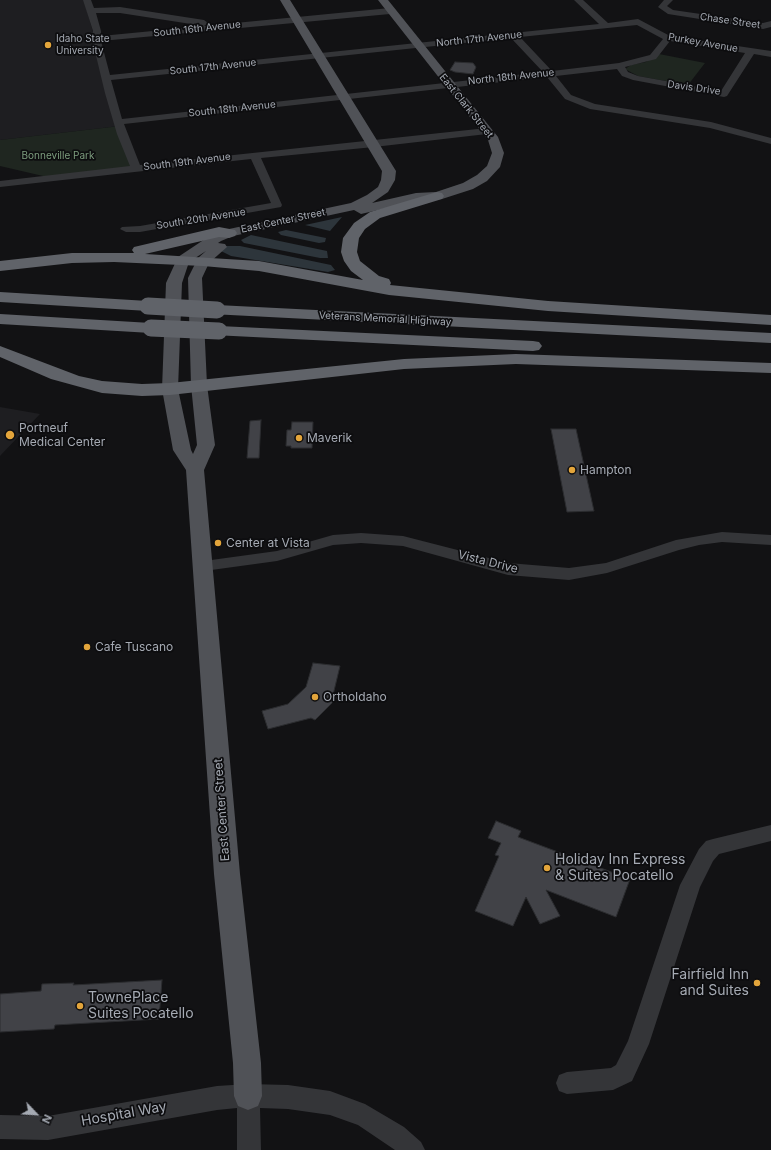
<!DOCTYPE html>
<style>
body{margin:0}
#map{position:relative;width:771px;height:1150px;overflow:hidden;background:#121214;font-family:Inter,sans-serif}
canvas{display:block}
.north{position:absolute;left:16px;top:1094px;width:40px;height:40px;-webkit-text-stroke:3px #0d0d0f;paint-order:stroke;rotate:115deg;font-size:11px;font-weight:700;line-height:16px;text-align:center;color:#a5aab3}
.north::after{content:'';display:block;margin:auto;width:14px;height:18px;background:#a5aab3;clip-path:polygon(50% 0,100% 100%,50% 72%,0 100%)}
</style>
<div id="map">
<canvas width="771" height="1150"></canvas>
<div class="north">N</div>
</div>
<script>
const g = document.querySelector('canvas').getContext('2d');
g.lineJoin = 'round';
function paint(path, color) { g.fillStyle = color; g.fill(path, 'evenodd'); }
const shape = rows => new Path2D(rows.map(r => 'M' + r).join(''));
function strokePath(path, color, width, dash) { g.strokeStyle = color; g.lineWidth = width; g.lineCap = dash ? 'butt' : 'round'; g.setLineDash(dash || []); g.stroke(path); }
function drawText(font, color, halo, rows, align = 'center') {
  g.font = font + ' Inter,sans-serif'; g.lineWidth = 3.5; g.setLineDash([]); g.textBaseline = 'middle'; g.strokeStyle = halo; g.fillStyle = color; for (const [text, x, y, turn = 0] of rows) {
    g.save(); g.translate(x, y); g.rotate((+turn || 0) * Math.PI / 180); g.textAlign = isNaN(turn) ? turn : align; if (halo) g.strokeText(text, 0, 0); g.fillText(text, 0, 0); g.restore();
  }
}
const built = shape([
 [0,0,85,0,87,11,120,126,0,140],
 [0,407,40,414,0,456]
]);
const green = shape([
 [659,54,705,63,688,85,638,76,625,69,631,65,646,62],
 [120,126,132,169,56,179,0,166,0,140]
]);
const water = shape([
 [342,217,330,231,305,225],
 [286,230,326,238,325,242,319,243,281,235,278,232],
 [251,235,327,251,328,258,320,258,244,243,241,240],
 [226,246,240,246,331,265,335,270,328,272,231,256,221,251]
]);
const building = shape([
 [455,62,473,63,476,67,473,74,455,72,450,70,455,62],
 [261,420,259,458,247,458,250,421,261,420],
 [292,422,313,422,312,448,291,448,291,446,286,446,287,430,291,430,292,422],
 [551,429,576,429,594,511,567,512,551,429],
 [313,663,340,666,333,695,337,698,315,720,311,718,268,729,262,711,288,704,306,687,313,663],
 [496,821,521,831,518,837,630,879,616,917,546,890,560,916,540,924,526,897,513,926,475,911,499,856,495,855,501,843,488,838,496,821],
 [162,980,159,1019,55,1025,54,1029,0,1032,0,994,41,991,42,984,74,983,73,985,162,980]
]);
const minor = shape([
 [83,0,91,0,94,8,120,7,204,20,208,23,204,26,120,13,96,13,101,31,101,36,390,8,394,11,390,14,101,41,110,75,599,24,574,0,583,0,608,23,638,19,670,36,771,51,771,57,754,54,727,96,724,97,633,80,622,76,617,69,556,76,571,95,595,104,711,122,771,138,771,144,710,128,590,109,565,99,547,77,124,124,140,165,487,128,492,131,487,134,374,147,261,158,282,205,281,207,140,232,126,232,120,229,122,227,140,226,271,203,251,159,0,187,0,181,130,166,117,134,105,93,92,39,93,31,83,0],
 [637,25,663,39,650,55,619,63,552,71,520,37,637,25],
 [511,38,543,72,122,119,111,80,511,38],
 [670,41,745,53,721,91,638,76,628,72,625,67,656,59,670,41],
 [664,0,673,0,667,6,673,10,763,23,771,21,771,27,763,29,668,14,658,7,664,0],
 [722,532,771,535,771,545,722,542,699,545,679,550,607,573,569,580,508,575,403,546,361,543,333,545,277,561,204,571,198,570,196,566,198,562,204,561,277,551,333,535,361,533,403,536,508,563,569,568,606,563,676,540,722,532],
 [771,825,771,841,719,854,713,861,700,887,649,1044,632,1081,613,1090,567,1094,559,1091,556,1083,559,1075,567,1072,611,1068,616,1065,628,1041,680,885,699,849,706,841,713,839,771,825],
 [248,1084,288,1085,330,1091,365,1104,404,1127,421,1142,425,1150,395,1150,358,1125,330,1115,288,1109,260,1108,261,1150,237,1150,237,1108,217,1110,48,1140,0,1139,0,1115,48,1116,217,1086,248,1084]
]);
const major = shape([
 [280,0,290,0,396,171,395,180,388,192,372,203,416,193,436,192,463,183,477,175,487,166,492,153,488,140,378,0,388,0,498,137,504,153,500,167,487,181,473,189,442,199,416,201,361,214,354,210,233,236,221,241,218,243,225,244,227,247,209,263,202,278,207,385,215,445,204,470,240,874,261,1063,262,1096,258,1106,248,1110,238,1106,234,1096,233,1063,214,874,186,470,173,450,162,389,166,283,178,257,211,235,229,229,351,203,367,195,378,187,381,180,382,171,280,0],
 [206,251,198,258,188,278,191,385,197,445,193,454,191,450,178,389,182,283,189,262,206,251]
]);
const highway = shape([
 [437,192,442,193,444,196,442,199,380,218,365,229,359,238,357,252,360,261,379,276,389,279,391,283,390,285,548,301,771,315,771,325,548,311,389,295,259,271,203,266,114,262,72,263,0,271,0,261,72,253,134,253,132,250,134,247,219,227,235,230,237,233,235,236,229,238,219,237,145,254,259,261,363,280,351,271,344,261,341,252,343,238,354,223,370,212,437,192],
 [0,292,148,301,154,302,156,306,154,310,148,311,0,302,0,292],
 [217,305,771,333,771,343,211,314,208,310,211,306,217,305],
 [0,314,151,323,157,324,160,328,157,332,151,333,0,324,0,314],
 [219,326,533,341,539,342,542,346,539,350,533,351,213,335,210,331,213,327,219,326],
 [0,346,79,376,102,381,142,384,170,383,404,359,516,354,771,363,771,373,516,364,404,369,170,395,142,396,102,393,51,379,0,357,0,346]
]);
const highwayBridge = shape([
 [148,306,217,310],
 [151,328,219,331]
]);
const markers = [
 [48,45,4,"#e3a53b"],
 [10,435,5,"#e3a53b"],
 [299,438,4,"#e3a53b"],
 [572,470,4,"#e3a53b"],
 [218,543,4,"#e3a53b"],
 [87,647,4,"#e3a53b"],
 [315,697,4,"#e3a53b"],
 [547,868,4,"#e3a53b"],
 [757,983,4,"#e3a53b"],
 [80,1006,4,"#e3a53b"]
];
const farStreetnames = [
 ["Chase Street",730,21,8],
 ["South 16th Avenue",197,29,-6],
 ["North 17th Avenue",479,39,-6],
 ["Purkey Avenue",703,43,10],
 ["South 17th Avenue",213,67,-6],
 ["North 18th Avenue",511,77,-6],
 ["Davis Drive",694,88,8],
 ["East Clark Street",466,106,51],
 ["South 18th Avenue",232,109,-6],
 ["South 19th Avenue",187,162,-7],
 ["South 20th Avenue",201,219,-9],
 ["East Center Street",283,221,-12],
 ["Veterans Memorial Highway",385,319,3]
];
const farPoinames = [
 ["Idaho State",56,39],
 ["University",56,51]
];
const farParknames = [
 ["Bonneville Park",58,156]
];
const poiNames = [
 ["Portneuf",19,428],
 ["Medical Center",19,442],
 ["Maverik",307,438],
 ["Hampton",580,470],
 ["Center at Vista",226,543],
 ["Cafe Tuscano",95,647],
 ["OrthoIdaho",323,697]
];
const streetNames = [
 ["Vista Drive",488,562,14],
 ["East Center Street",222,810,-94]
];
const nearPoinames = [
 ["Holiday Inn Express",555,860],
 ["& Suites Pocatello",555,876],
 ["Fairfield Inn",749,975,"right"],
 ["and Suites",749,991,"right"],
 ["TownePlace",88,998],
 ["Suites Pocatello",88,1014]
];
const nearStreetnames = [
 ["Hospital Way",124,1114,-10]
];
paint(built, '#1e1e21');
paint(green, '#1f2620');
paint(water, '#2d353b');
paint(building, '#414247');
strokePath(building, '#2c2d30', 1);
paint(minor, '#343538');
paint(major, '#505257');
paint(highway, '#606369');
strokePath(highwayBridge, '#606369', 17);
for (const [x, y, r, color] of markers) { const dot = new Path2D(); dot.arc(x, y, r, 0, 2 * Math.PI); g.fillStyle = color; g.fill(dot); strokePath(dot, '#0d0d0f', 1.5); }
drawText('10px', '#a5aab3', '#0d0d0f', farStreetnames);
drawText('10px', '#a5aab3', '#0d0d0f', farPoinames, 'left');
drawText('10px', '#7d9d7e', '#0d0d0f', farParknames);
drawText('12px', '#a5aab3', '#0d0d0f', poiNames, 'left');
drawText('12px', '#a5aab3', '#0d0d0f', streetNames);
drawText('14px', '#a5aab3', '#0d0d0f', nearPoinames, 'left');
drawText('14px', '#a5aab3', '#0d0d0f', nearStreetnames);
</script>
